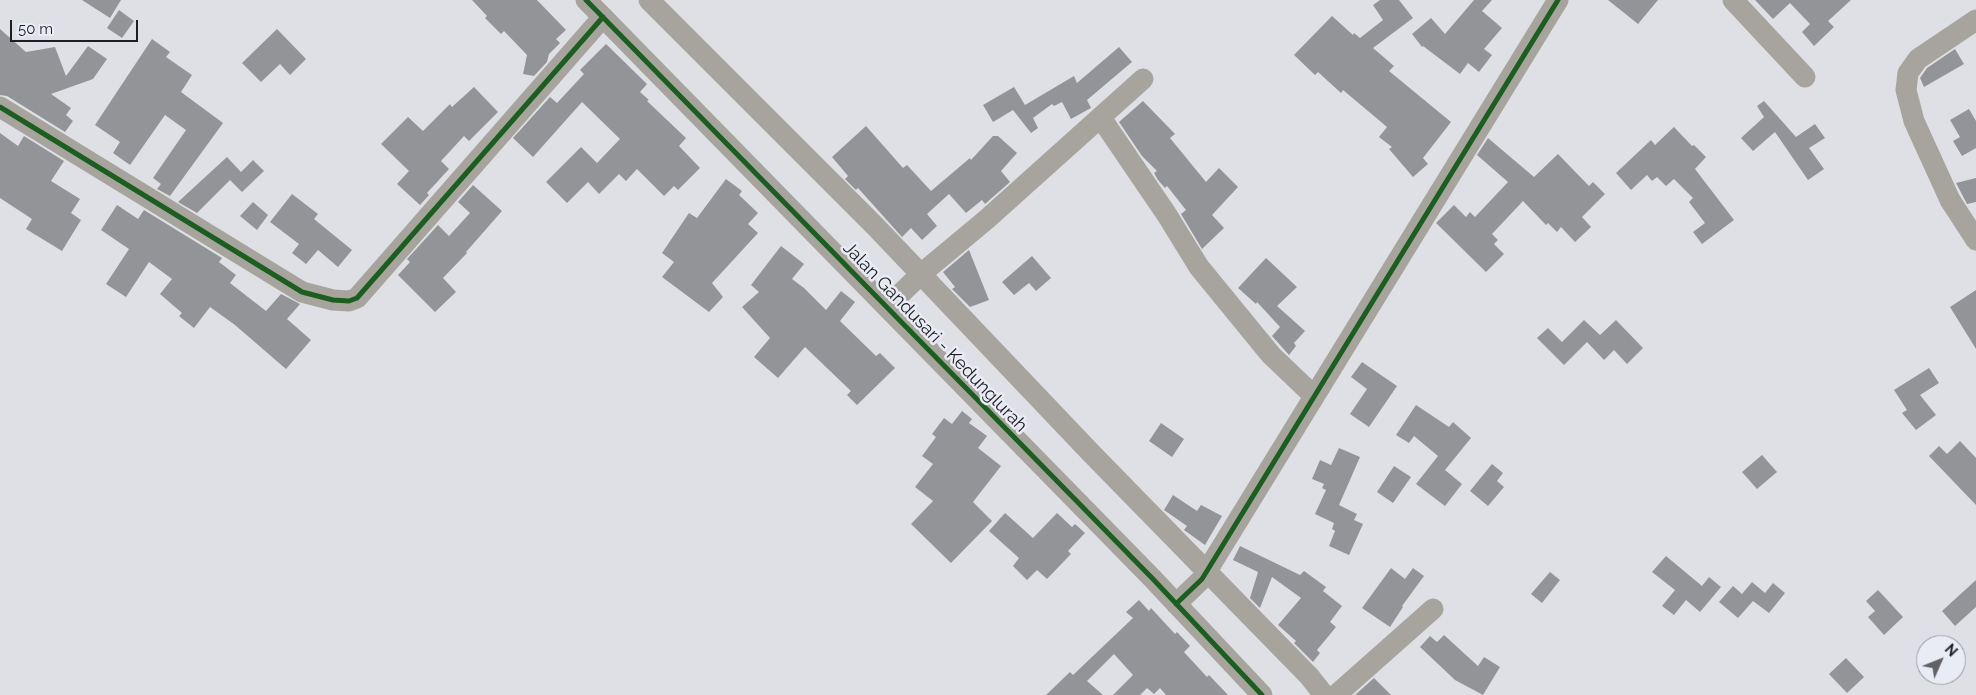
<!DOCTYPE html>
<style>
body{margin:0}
#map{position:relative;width:1976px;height:695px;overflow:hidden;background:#dfe0e5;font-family:Raleway,sans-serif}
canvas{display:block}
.north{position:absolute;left:1916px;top:635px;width:50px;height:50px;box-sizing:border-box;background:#e9ebf5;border:1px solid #9899a1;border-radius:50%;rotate:46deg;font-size:14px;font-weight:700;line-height:20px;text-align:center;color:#1e1e22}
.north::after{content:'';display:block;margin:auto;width:18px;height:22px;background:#626266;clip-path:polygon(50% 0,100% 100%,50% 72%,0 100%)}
.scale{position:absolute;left:10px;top:20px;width:128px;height:22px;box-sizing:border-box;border:2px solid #1e1e22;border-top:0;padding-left:6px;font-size:15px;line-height:18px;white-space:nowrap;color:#1e1e22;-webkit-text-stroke:4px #e9ebf5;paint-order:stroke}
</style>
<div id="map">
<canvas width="1976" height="695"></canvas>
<div class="north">N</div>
<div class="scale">50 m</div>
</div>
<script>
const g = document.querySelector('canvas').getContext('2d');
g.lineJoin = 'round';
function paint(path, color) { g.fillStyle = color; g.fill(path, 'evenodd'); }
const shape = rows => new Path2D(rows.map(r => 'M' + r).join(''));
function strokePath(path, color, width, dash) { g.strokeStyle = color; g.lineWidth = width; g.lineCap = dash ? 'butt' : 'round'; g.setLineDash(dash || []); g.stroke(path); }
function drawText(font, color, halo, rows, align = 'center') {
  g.font = font + ' Raleway,sans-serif'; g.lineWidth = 5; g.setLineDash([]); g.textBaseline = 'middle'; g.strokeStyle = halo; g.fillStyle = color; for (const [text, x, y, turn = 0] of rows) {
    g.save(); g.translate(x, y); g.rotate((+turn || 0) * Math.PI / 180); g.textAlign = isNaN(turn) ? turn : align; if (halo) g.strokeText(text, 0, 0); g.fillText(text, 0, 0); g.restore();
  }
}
const building = shape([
 [82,0,121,0,110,18],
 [472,0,537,0,566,30,556,39,560,43,549,54,547,62,534,76,523,74,527,55,504,31,501,34,485,18,487,16],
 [1380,0,1399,0,1413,18,1373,48,1394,66,1389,71,1451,122,1423,158,1428,164,1413,177,1389,149,1392,147,1379,137,1387,127,1343,90,1341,93,1318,72,1315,75,1294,55,1332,16,1353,35,1354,33,1360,38,1383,20,1373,5],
 [1474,0,1492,0,1482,11,1502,28,1484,49,1492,55,1479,72,1468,63,1460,74,1423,46,1422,47,1412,34,1431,18,1445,34],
 [1608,0,1658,0,1638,24],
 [1755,0,1851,0,1828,21,1834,27,1814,46,1802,32,1810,24,1790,3,1773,19],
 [119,10,134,21,122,38,107,28],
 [0,29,26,52,55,47,66,76,88,46,107,59,93,79,51,94,71,108,66,115,73,121,65,132,7,96,0,95],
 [277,29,306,59,290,75,280,64,261,82,242,63],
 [152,39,170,52,166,57,192,75,181,92,223,123,170,196,157,189,161,184,153,178,186,130,165,115,130,165,113,153,120,142,95,125],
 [606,44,647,84,640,92,649,100,647,101,686,138,679,146,700,168,678,190,674,186,664,196,637,169,626,181,619,174,599,194,588,182,567,203,546,182,581,147,597,163,620,139,582,102,533,157,513,138,550,97,557,103,584,74,580,70],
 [1119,47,1132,62,1087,100,1091,108,1071,119,1062,102,1054,106,1052,104,1033,118,1038,128,1031,133,1013,110,993,122,983,105,1014,87,1025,105,1074,76,1077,83],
 [1955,49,1964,64,1924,87,1920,78,1927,68],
 [474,87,498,112,469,141,464,136,441,161,449,169,427,193,429,195,420,205,397,184,409,171,381,144,408,117,423,131,450,104,452,107],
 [1143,101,1175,134,1170,138,1206,182,1219,168,1238,187,1212,215,1224,228,1202,249,1181,214,1186,210,1167,186,1165,188,1158,180,1154,173,1157,171,1142,156,1119,122],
 [1764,101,1796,137,1815,124,1825,138,1809,148,1824,169,1808,180,1775,132,1753,151,1741,138,1764,117,1757,106],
 [1969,109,1976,121,1976,148,1962,156,1953,141,1960,137,1950,120],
 [866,126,903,168,907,165,931,191,970,158,971,160,993,136,998,136,1017,153,1001,171,1010,182,985,204,982,200,966,213,949,194,927,214,937,226,922,240,911,228,902,237,858,188,856,190,845,179,848,176,832,157],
 [1674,127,1692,146,1694,145,1706,157,1695,169,1734,220,1702,244,1693,232,1705,223,1689,202,1693,198,1674,179,1666,186,1657,177,1652,181,1647,175,1631,190,1616,173,1651,140,1655,145],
 [0,133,18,146,24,136,64,161,51,181,80,199,71,213,81,220,62,251,26,229,32,219,0,198],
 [1488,138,1534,177,1558,154,1589,186,1593,182,1605,194,1582,217,1591,227,1575,242,1561,227,1557,232,1548,223,1546,225,1523,201,1492,234,1498,240,1494,244,1504,254,1486,272,1436,223,1454,205,1466,217,1470,212,1475,217,1508,182,1477,155],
 [227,157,241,172,253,160,264,171,242,192,230,180,197,213,178,202],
 [1976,178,1976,202,1967,204,1956,183],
 [726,179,742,191,739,195,758,213,748,224,758,233,712,283,723,297,709,312,662,277,674,262,662,253,689,213,697,218],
 [473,185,502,211,466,252,467,253,443,278,456,292,435,312,398,275,410,262,407,259,438,225,449,236,470,213,458,202],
 [292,194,318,214,314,219,352,250,338,267,318,250,306,264,292,253,299,244,270,222],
 [253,202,268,215,257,230,240,216],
 [117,205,138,219,144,210,222,258,219,262,236,275,230,283,266,311,281,294,300,304,287,319,311,340,286,369,235,325,210,307,194,328,179,316,182,313,160,294,172,279,149,262,126,297,106,284,129,249,101,230],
 [781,246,804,264,792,279,804,288,826,310,841,291,855,302,840,321,876,356,880,353,895,368,857,405,847,395,851,391,805,347,778,378,754,357,770,338,742,307,759,292,751,285],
 [969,250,989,300,970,307,952,289,955,287,943,272],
 [1032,256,1051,278,1036,291,1029,283,1014,295,1002,282],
 [1266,258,1297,287,1277,306,1305,331,1294,343,1296,346,1289,355,1272,336,1280,327,1257,302,1256,304,1238,288],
 [1976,290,1976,349,1950,307],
 [1584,320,1600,335,1616,320,1643,348,1627,364,1614,350,1604,360,1587,342,1564,365,1537,338,1548,328,1562,342],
 [1362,362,1397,386,1369,427,1350,414,1367,389,1351,377],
 [1929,368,1939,383,1920,395,1936,415,1916,430,1902,413,1907,410,1894,390],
 [1416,405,1449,427,1453,422,1471,438,1445,470,1462,484,1445,506,1416,484,1438,456,1414,436,1409,443,1396,435],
 [962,411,972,419,969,423,987,436,978,448,1001,466,973,502,992,521,951,563,911,524,933,501,915,487,933,464,922,456,936,437,932,434,944,418,952,424],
 [1161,423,1184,439,1172,457,1149,441],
 [1960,441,1976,458,1976,505,1929,456,1939,446,1947,454],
 [1339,448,1360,457,1339,505,1357,514,1354,520,1363,524,1349,555,1329,546,1335,531,1332,529,1334,523,1315,514,1326,490,1322,488,1324,484,1312,479,1320,460,1331,465],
 [1762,455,1777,472,1757,489,1742,472],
 [1492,464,1503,473,1497,481,1504,487,1488,506,1470,491],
 [1394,466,1411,477,1393,503,1377,492],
 [1173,495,1197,511,1201,505,1222,516,1205,545,1184,530,1187,526,1164,510],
 [1005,513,1033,538,1057,513,1072,527,1075,524,1085,533,1068,551,1071,554,1047,579,1037,570,1027,580,1013,566,1019,558,989,531],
 [1240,546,1300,575,1304,571,1326,587,1323,591,1342,606,1330,622,1336,627,1317,650,1320,653,1313,662,1294,643,1296,641,1278,625,1301,598,1272,577,1260,608,1250,598,1258,572,1233,560],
 [1666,556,1702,586,1709,577,1721,587,1700,612,1686,600,1674,615,1662,606,1675,590,1652,572],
 [1391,568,1405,579,1413,568,1424,576,1402,606,1403,607,1390,627,1362,608],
 [1550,572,1560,580,1542,603,1531,594],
 [1976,580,1976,607,1955,626,1942,611],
 [1752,582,1765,593,1773,583,1785,593,1769,613,1753,601,1738,618,1719,602,1733,586,1742,594],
 [1878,590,1903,617,1884,635,1868,617,1875,611,1866,601],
 [1139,600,1149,611,1151,608,1175,634,1177,632,1190,646,1184,652,1207,677,1209,675,1228,695,1166,695,1160,688,1154,694,1147,688,1140,695,1113,695,1133,675,1114,654,1087,681,1103,695,1046,695,1070,672,1073,675,1133,618,1126,612],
 [1444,635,1478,666,1484,657,1500,667,1483,695,1455,680,1420,647,1430,636,1437,642],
 [1846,658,1864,677,1847,693,1829,674],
 [1374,678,1391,695,1355,695]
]);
const minor = shape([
 [586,0,1152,578,1262,695],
 [649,0,875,226,1091,453,1309,676,1324,695],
 [1733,0,1805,77],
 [1976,20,1918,59,1908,73,1906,90,1914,121,1950,200,1976,240],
 [0,107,302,292,333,300,349,301,357,298,603,17],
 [1101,118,1167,215,1199,267,1271,355,1314,396],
 [887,307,921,274,987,219,1143,79],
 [1176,604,1202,579,1558,0],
 [1336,695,1433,609]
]);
const cycleway = shape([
 [586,0,1152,578,1262,695],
 [0,107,302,292,333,300,349,301,357,298,603,17],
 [1176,604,1202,579,1558,0]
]);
const streetNames = [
 ["Jalan Gandusari - Kedunglurah",935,337,46]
];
paint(building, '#939498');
strokePath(minor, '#a7a49e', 21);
strokePath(cycleway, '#1b5e20', 5);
drawText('18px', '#1e1e22', '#e9ebf5', streetNames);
</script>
